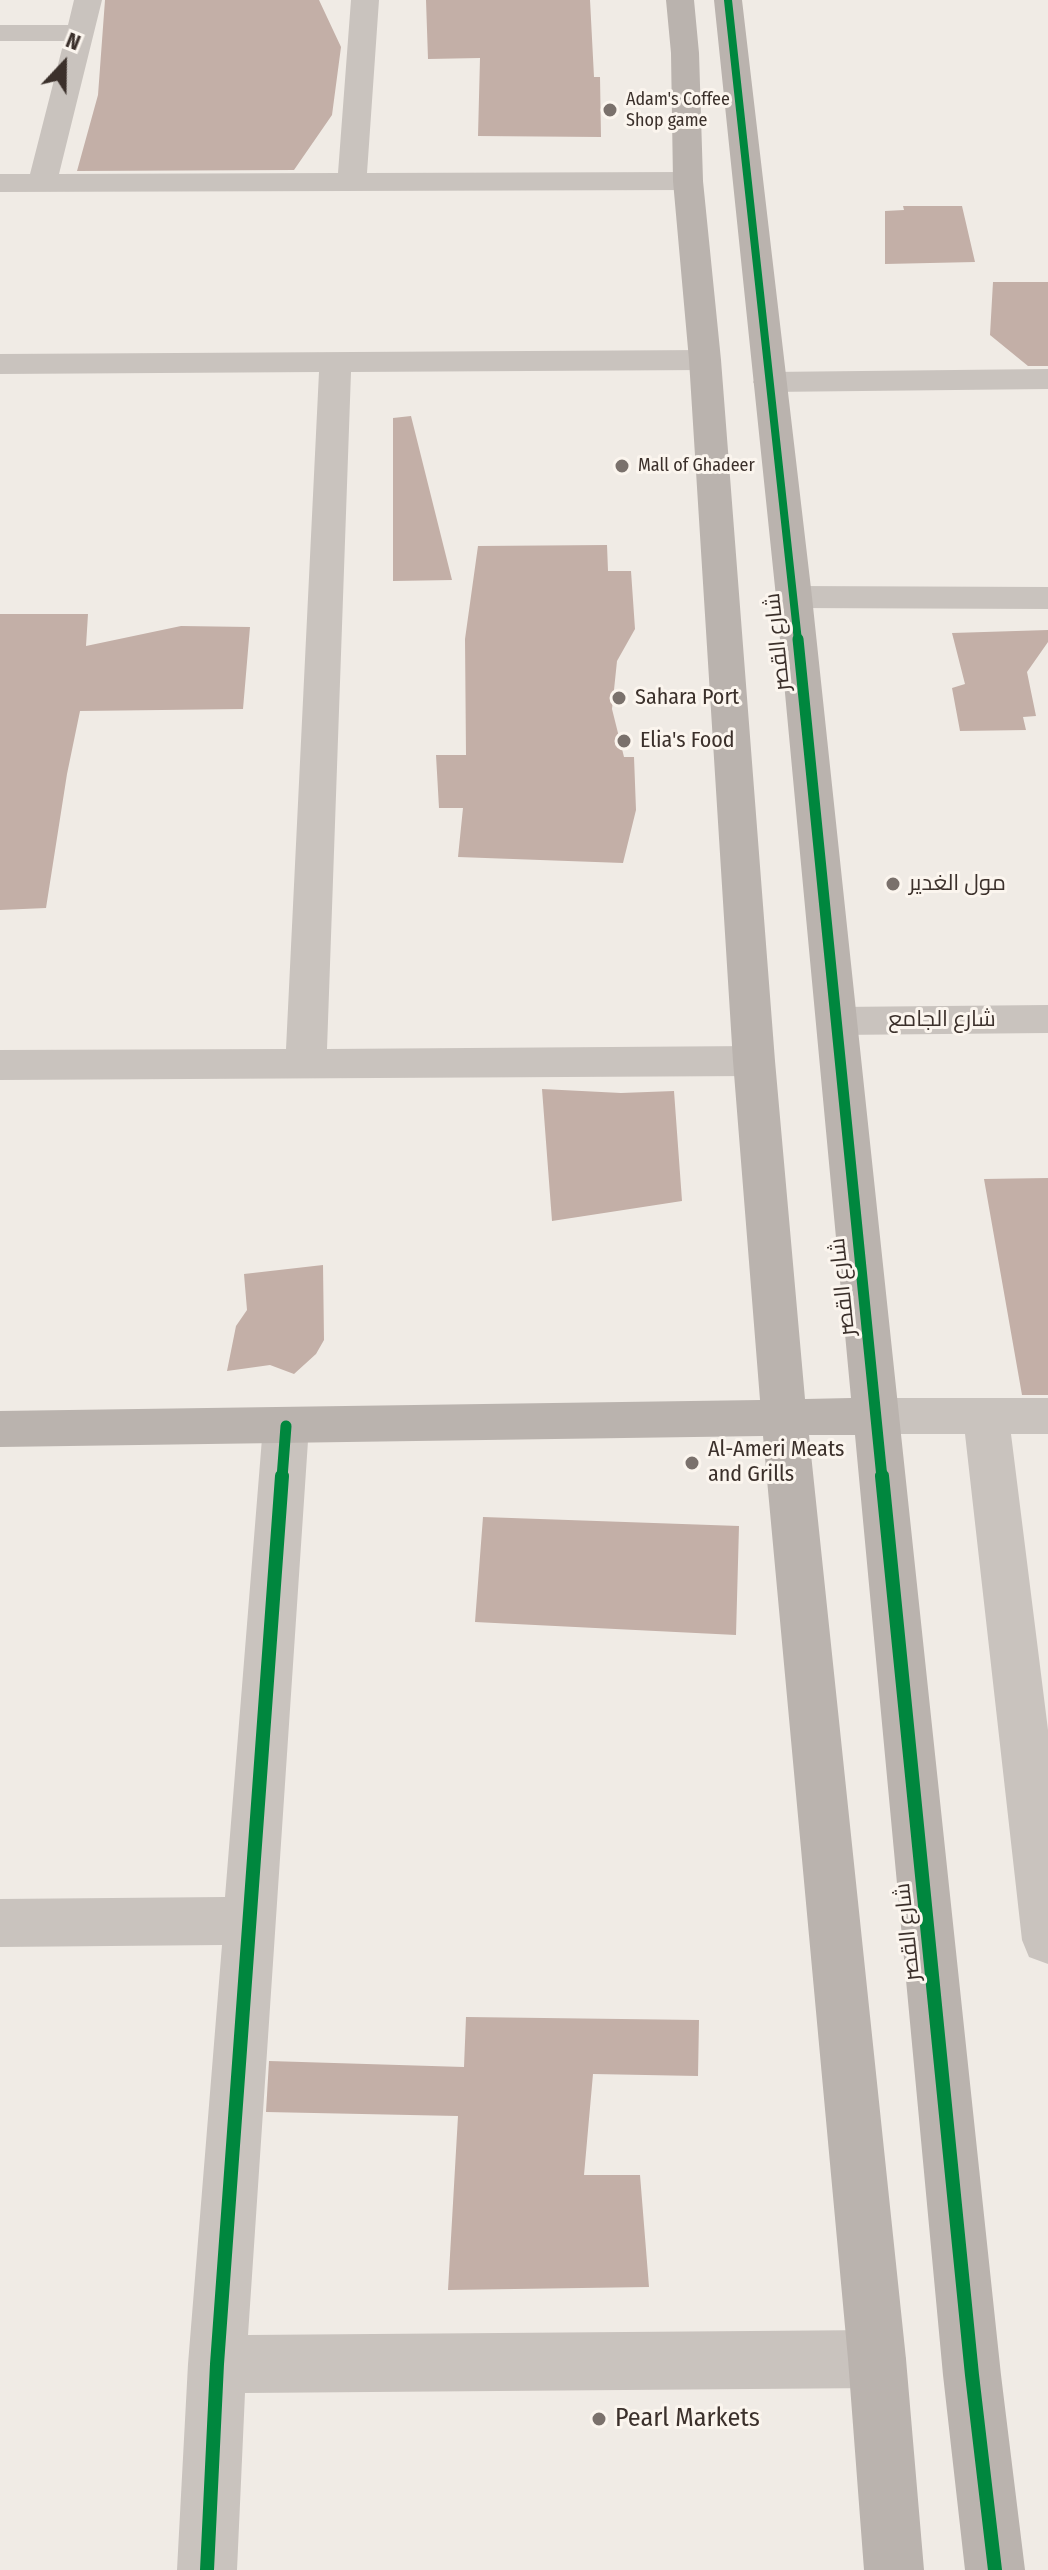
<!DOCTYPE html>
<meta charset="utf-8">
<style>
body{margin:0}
#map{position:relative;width:1048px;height:2570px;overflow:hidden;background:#f0ebe5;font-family:"Fira Sans Condensed",sans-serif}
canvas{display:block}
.north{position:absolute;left:24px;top:24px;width:80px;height:80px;-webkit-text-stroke:6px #fbf5ee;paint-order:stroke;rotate:22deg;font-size:22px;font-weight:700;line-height:32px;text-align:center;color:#3b302b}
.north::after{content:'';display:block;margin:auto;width:28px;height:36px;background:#3b302b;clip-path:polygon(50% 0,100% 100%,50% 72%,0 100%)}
</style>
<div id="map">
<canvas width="1048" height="2570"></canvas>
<div class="north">N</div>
</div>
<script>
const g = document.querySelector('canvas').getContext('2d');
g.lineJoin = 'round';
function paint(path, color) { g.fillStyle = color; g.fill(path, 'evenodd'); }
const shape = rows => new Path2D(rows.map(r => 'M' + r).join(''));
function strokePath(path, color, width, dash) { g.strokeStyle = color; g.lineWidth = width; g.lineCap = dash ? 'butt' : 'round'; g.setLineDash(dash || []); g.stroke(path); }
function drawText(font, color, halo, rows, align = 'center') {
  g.font = font + ' "Fira Sans Condensed",Cairo,sans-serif'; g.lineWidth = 6; g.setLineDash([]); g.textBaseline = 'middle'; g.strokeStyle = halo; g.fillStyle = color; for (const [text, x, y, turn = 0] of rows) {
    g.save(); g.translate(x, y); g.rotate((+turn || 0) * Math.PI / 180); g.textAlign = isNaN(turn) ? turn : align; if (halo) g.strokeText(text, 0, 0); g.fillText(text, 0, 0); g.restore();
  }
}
const building = shape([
 [105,0,319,0,341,47,332,115,294,170,77,171,98,95],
 [426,0,590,0,594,77,600,77,601,137,478,136,480,58,428,59],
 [903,206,962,206,975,262,885,264,885,211,904,210],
 [993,282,1048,282,1048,366,1028,366,990,335],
 [411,416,452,580,393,581,393,418],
 [607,545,608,571,631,571,635,629,617,661,612,709,624,757,634,757,636,810,623,863,458,857,463,808,439,808,436,755,466,755,465,639,478,546],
 [0,614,88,614,86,646,181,626,250,627,243,709,80,711,67,774,46,908,0,910],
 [1048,630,1048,642,1027,672,1036,716,1023,717,1026,730,960,731,952,688,965,684,952,633],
 [542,1089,621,1093,674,1091,682,1201,552,1221],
 [1048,1178,1048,1395,1022,1395,984,1179],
 [323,1265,324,1340,316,1354,294,1374,270,1365,227,1371,236,1326,247,1310,244,1274],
 [483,1517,739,1526,736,1635,475,1622],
 [466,2017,699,2020,698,2076,593,2074,584,2175,640,2175,649,2287,448,2290,458,2116,266,2112,269,2061,464,2067]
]);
const street = shape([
 [74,0,102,0,59,174,338,173,351,0,379,0,367,173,688,172,698,175,703,181,698,187,688,190,0,192,0,174,30,174,64,41,0,41,0,25,68,25,74,0],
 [705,350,716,353,721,360,716,367,705,370,351,372,327,1049,754,1046,769,1051,775,1061,769,1071,754,1076,0,1080,0,1050,286,1049,319,372,0,374,0,354,705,350],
 [1048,369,1048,389,769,392,758,389,753,382,758,375,769,372,1048,369],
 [794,586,1048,587,1048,609,794,608,782,605,776,597,782,589,794,586],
 [1048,1005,1048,1033,837,1035,823,1031,817,1021,823,1011,837,1007,1048,1005],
 [876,1398,1048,1398,1048,1434,1011,1434,1048,1730,1048,1964,1029,1957,1022,1940,965,1434,876,1434,860,1429,853,1416,860,1403,876,1398],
 [286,1408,302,1413,309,1426,248,2335,877,2330,898,2338,906,2359,898,2380,877,2388,245,2393,237,2570,177,2570,188,2364,222,1945,0,1947,0,1899,225,1897,263,1426,270,1413,286,1408]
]);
const secondary = shape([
 [666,0,694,0,699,53,703,181,721,360,775,1061,805,1399,851,1398,776,597,714,0,742,0,812,597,1001,2375,1025,2570,965,2570,943,2375,855,1435,809,1435,906,2359,924,2570,864,2570,848,2359,763,1436,0,1447,0,1411,760,1400,733,1061,689,360,673,181,671,53,666,0]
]);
const cyclewayFar2 = shape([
 [728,0,798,641]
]);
const cyclewayFar1 = shape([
 [798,639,882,1478],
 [282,1478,286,1426]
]);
const cycleway = shape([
 [882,1476,972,2375,995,2570],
 [207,2570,217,2364,282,1476]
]);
const markers = [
 [610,110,8,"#7a716c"],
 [622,466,8,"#7a716c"],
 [619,698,8,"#7a716c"],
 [624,741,8,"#7a716c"],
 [893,884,8,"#7a716c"],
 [692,1463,8,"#7a716c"],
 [599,2419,8,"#7a716c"]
];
const farPoinames = [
 ["Adam's Coffee",626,100],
 ["Shop game",626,121],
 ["Mall of Ghadeer",638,466]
];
const streetNames = [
 ["شارع القصر",778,642,-96],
 ["شارع الجامع",942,1020],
 ["شارع القصر",843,1287,-96],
 ["شارع القصر",908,1932,-96]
];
const poiNames = [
 ["Sahara Port",635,698],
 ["Elia's Food",640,741],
 ["مول الغدير",909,884],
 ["Al-Ameri Meats",708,1450],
 ["and Grills",708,1475]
];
const nearPoinames = [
 ["Pearl Markets",615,2419]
];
paint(building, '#c3afa7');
paint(street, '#c9c3be');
paint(secondary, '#bab3ae');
strokePath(cyclewayFar2, '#00873e', 8);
strokePath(cyclewayFar1, '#00873e', 11);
strokePath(cycleway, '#00873e', 14);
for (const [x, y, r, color] of markers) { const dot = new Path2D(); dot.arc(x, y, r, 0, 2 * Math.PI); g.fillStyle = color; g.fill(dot); strokePath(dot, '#fbf5ee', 3); }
drawText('18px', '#3b302b', '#fbf5ee', farPoinames, 'left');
drawText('22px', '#3b302b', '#fbf5ee', streetNames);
drawText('22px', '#3b302b', '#fbf5ee', poiNames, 'left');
drawText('26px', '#3b302b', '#fbf5ee', nearPoinames, 'left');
</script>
